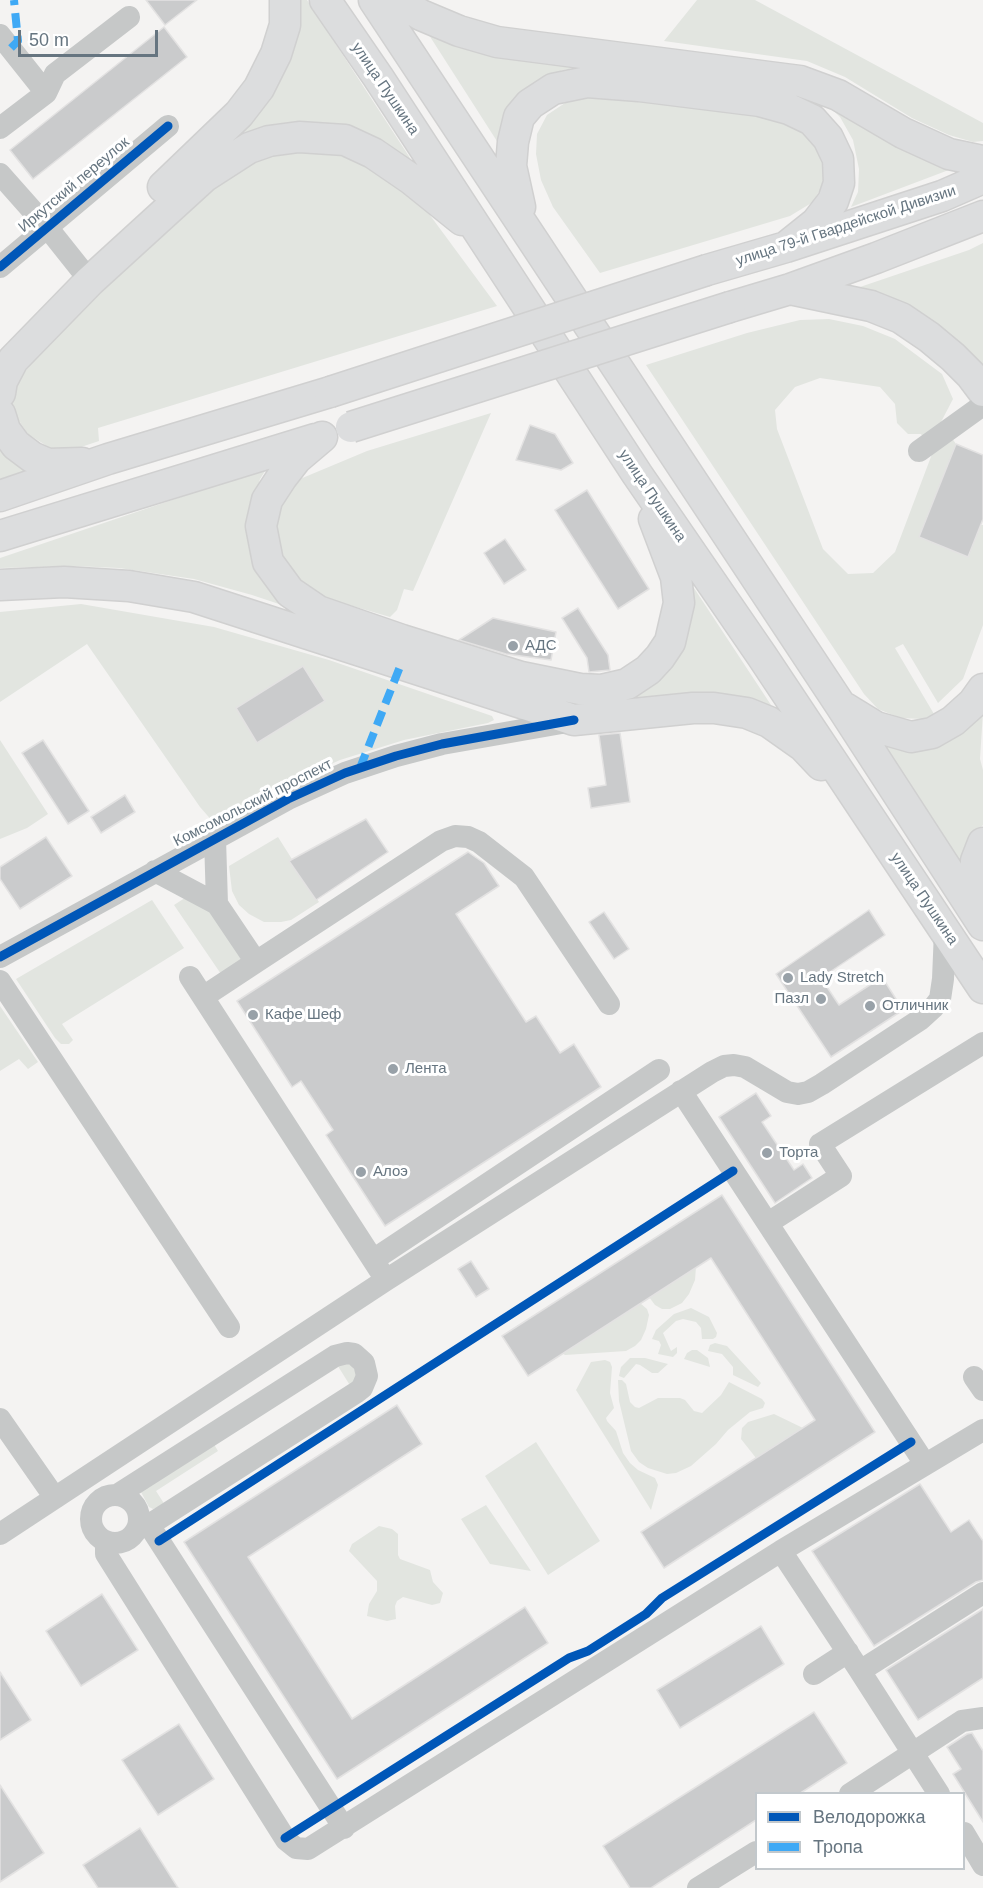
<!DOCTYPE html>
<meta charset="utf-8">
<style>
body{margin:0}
#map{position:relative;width:983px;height:1888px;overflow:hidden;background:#f4f3f2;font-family:Helvetica,sans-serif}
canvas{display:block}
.legend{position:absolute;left:755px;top:1792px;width:210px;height:78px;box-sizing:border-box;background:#fff;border:2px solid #c2c8cc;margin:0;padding:8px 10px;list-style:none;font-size:18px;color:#667580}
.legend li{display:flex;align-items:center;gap:12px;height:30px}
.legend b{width:30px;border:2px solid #c2c8cc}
.scale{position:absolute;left:18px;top:30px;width:140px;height:27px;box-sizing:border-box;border:3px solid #667580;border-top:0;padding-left:8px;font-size:18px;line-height:21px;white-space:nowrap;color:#667580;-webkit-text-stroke:4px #fff;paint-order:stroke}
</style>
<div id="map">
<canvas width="983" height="1888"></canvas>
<ul class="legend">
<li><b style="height:8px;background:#0057b8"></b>Велодорожка</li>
<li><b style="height:8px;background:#3fa9f5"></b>Тропа</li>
</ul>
<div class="scale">50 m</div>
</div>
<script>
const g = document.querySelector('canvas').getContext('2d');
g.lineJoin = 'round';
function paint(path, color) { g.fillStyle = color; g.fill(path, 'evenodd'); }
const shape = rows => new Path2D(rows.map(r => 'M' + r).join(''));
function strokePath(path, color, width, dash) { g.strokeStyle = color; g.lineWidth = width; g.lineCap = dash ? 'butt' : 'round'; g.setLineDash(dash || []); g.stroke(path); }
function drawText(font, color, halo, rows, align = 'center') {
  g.font = font + ' Helvetica,sans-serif'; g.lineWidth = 6; g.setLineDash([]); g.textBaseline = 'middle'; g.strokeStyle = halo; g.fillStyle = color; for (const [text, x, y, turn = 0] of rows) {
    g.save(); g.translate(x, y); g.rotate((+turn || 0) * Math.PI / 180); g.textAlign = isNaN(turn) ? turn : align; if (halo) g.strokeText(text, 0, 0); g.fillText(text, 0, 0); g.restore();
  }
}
const green = shape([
 [298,0,307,0,412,161,388,147,246,139,240,131,265,102,292,53,298,35],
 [697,0,755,0,983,123,983,141,973,142,949,135,912,118,845,77,807,61,664,41],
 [420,21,587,66,563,70,539,80,520,98,502,149],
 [817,95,954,168,851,207,858,192,859,169,853,140,840,117],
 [593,96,729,107,807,126,827,170,821,188,813,202,790,216,600,273,553,207,541,180,536,154,537,134,547,115,565,103],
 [306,149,343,150,421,203,497,306,98,428,99,441,72,450,50,448,28,434,17,418,11,401,19,379,49,342,136,255,228,171,270,157],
 [983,243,983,370,877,293,860,287,969,250],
 [829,319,863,326,895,339,942,374,953,399,941,422,956,444,919,537,968,556,981,525,983,525,983,625,963,679,938,703,903,644,895,648,934,714,923,719,900,718,878,709,864,694,646,365,747,333,800,320],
 [820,378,880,387,895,404,897,423,908,434,921,434,932,454,895,552,873,573,848,574,823,549,777,429,775,410,795,387],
 [491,413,413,591,404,589,397,610,390,617,322,597,298,579,282,556,276,535,276,518,284,499,300,479,367,451],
 [0,435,35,468,0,480],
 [267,468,260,479,249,518,248,541,256,565,291,608,252,595,194,579,119,568,73,566,0,568,0,558],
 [688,579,773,708,735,695,672,697,616,703,635,692],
 [81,604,214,627,329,660,492,716,494,720,488,723,404,740,340,760,273,790,214,823,200,807,87,644,0,702,0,612],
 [983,712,980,759,983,770,983,825,971,838,964,872,876,740,943,743,958,736],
 [0,740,48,814,27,828,0,839],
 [278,837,319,902,291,920,281,922,264,922,249,914,239,905,232,891,229,866],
 [191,894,203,903,244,958,221,974,174,905],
 [152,900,184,948,62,1024,73,1040,69,1044,61,1044,55,1038,16,979],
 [0,1006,38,1062,28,1069,19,1059,0,1071],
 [696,1267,695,1280,689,1294,682,1303,670,1309,662,1309,655,1305,649,1297],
 [640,1303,647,1309,649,1315,646,1329,641,1340,635,1346,626,1351,565,1355,562,1353],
 [691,1308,709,1317,717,1333,716,1337,713,1339,702,1339,701,1328,696,1322,683,1319,676,1321,663,1333,671,1351,677,1347,677,1353,673,1357,658,1354,661,1345,659,1341,652,1339,656,1330,674,1314],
 [715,1343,727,1346,761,1383,758,1387,733,1375,733,1367,722,1354,708,1351,710,1345],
 [692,1350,697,1350,708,1358,710,1367,684,1359,687,1353],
 [630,1358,645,1358,668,1364,658,1373,652,1373,640,1365,636,1364,624,1378,619,1376,621,1367],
 [347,1360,358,1374,351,1387,336,1363],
 [605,1360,610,1362,612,1367,610,1393,614,1408,606,1418,607,1421,616,1431,623,1453,630,1463,638,1470,655,1478,658,1485,651,1510,576,1390,591,1362],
 [618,1380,622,1380,626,1384,630,1402,635,1407,639,1408,658,1398,680,1398,685,1400,694,1411,702,1413,721,1395,729,1382,762,1399,765,1403,763,1408,750,1412,728,1430,716,1444,691,1466,676,1473,667,1474,648,1468,639,1462,631,1451,619,1401],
 [774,1414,803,1428,756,1458,741,1439,742,1428,748,1422],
 [212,1441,218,1451,156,1491,165,1505,153,1509,149,1507,141,1492],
 [536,1442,600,1541,548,1575,485,1476],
 [486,1505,531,1571,490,1564,461,1519],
 [379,1526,392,1529,398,1534,398,1555,400,1559,430,1570,433,1582,443,1593,440,1603,432,1605,403,1597,397,1601,395,1606,396,1619,387,1621,367,1616,369,1604,377,1591,377,1581,349,1551,352,1544]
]);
const building = shape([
 [146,0,197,0,165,25,146,0],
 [164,27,187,57,33,179,10,150,164,27],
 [530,425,555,434,573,463,561,470,516,460,530,425],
 [956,444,983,455,983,519,968,557,919,537,956,444],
 [587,490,649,589,618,609,555,510,587,490],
 [505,539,526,570,504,584,484,553,505,539],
 [578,608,608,655,610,670,589,672,587,658,562,618,578,608],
 [493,618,556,632,551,660,506,654,459,640,493,618],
 [303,666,325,701,257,743,236,708,303,666],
 [620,733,630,802,591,808,588,788,606,785,599,735,620,733],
 [43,740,89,811,68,824,22,753,43,740],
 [125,795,135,812,101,833,91,817,125,795],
 [366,819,388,852,316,900,289,861,366,819],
 [46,837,72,876,20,909,0,879,0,867,46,837],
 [468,852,484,863,499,886,456,914,526,1022,536,1016,560,1053,574,1044,601,1087,385,1226,326,1135,333,1130,301,1081,292,1087,237,1001,468,852],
 [869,910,885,935,821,978,839,1005,882,977,903,1010,831,1057,776,974,869,910],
 [604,912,629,949,614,959,589,922,604,912],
 [756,1093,771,1116,762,1122,794,1170,803,1164,812,1178,775,1203,719,1117,756,1093],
 [722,1195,875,1432,664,1568,641,1532,815,1420,711,1258,528,1376,502,1336,722,1195],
 [471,1261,489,1289,476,1297,458,1269,471,1261],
 [397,1405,422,1444,248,1557,352,1719,525,1607,548,1643,337,1779,184,1542,397,1405],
 [920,1484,951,1532,969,1520,983,1541,983,1580,976,1582,874,1646,812,1551,920,1484],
 [102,1594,138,1650,81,1686,46,1631,102,1594],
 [983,1609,983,1678,918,1720,886,1670,983,1609],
 [761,1626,784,1664,680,1728,657,1690,761,1626],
 [0,1672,31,1720,0,1740,0,1672],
 [814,1712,847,1763,799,1794,756,1794,756,1820,651,1888,630,1888,603,1846,814,1712],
 [179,1724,214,1779,158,1815,122,1760,179,1724],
 [972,1733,983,1751,983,1822,953,1774,961,1769,947,1747,967,1734,972,1733],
 [0,1785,44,1853,0,1882,0,1785],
 [140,1828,178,1888,98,1888,83,1865,140,1828]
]);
const minor = shape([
 [0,35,46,93],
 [0,128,46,93,55,74,129,17],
 [0,174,47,227,90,281],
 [0,267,168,126],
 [919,451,983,405],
 [215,838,217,904],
 [155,871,217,904,256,962,441,841,455,836,468,837,479,842,524,877,609,1004],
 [0,957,288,799,345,773,396,756,442,744,573,721],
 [190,977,386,1280],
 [0,981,229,1327],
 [203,997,256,962],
 [681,1091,925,1464],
 [768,1223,841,1176,820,1144,983,1043],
 [373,1260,659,1070],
 [974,1377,983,1390],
 [0,1419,55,1498],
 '91 1519a24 24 0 1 1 48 0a24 24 0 1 1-48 0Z',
 [117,1495,335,1356,347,1353,354,1354,364,1363,367,1376,362,1388,357,1392,149,1525,139,1524],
 [149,1525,344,1828],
 [0,1534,386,1280,712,1072,724,1066,734,1065,745,1067,787,1092,798,1094,808,1092,822,1084,921,1019,933,1008,940,999,943,979,945,931],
 [106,1543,106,1554,286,1840,296,1848,308,1849,781,1551,983,1430],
 [781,1551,860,1671],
 [814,1674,848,1652],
 [850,1794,962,1721,983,1718],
 [939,1794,860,1671,983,1593],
 [964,1833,983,1865],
 [698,1888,756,1852]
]);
const major = shape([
 [325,0,378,77,637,474,762,656,983,988],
 [374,0,841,706,983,925],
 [396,0,421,15,459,31,497,42,800,81,838,95,903,133,949,154,983,161],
 [163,187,239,114,259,88,276,54,285,25,285,0],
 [520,207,511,166,513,142,519,117,530,104,553,89,587,82,639,86,760,101,789,109,812,120,828,138,838,159,839,183,833,201,816,223,786,247],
 [707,270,786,247,942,196,983,178],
 [790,289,871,306,901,318,929,337,953,357,971,375,983,391],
 [730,307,790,289,876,258,983,216],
 [0,393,2,381,13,360,90,281,204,177,249,148,269,141,299,137,345,140,373,153,411,179,462,220],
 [0,414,5,430,16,445,32,457,48,464,82,463],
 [322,437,296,459,282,477,267,500,261,526,268,562,290,592,318,611,402,640,521,677,580,689,601,690,627,684,648,670,660,657,670,642,679,603,676,577,654,519],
 [0,496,108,459,330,392],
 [0,536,315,439],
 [0,585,64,582,129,586,194,597,574,720,693,708,714,708,747,713,769,722,803,746,821,765],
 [845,708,876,727,911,737,932,733,953,721,973,703,983,689],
 [983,843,976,861,976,877,983,906]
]);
const majorBridge = shape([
 [330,392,707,270],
 [351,427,730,307]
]);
const quiet = shape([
 [11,48,18,41,14,0],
 [360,768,401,664]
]);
const cycleway = shape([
 [0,267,168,126],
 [0,957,288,799,345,773,396,756,442,744,574,720],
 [159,1541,733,1171],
 [285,1838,569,1658,588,1651,646,1614,662,1598,911,1442]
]);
const markers = [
 [513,646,6,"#98a1a8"],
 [788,978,6,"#98a1a8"],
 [821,999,6,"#98a1a8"],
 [870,1006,6,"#98a1a8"],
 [253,1015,6,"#98a1a8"],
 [393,1069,6,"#98a1a8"],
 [767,1153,6,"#98a1a8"],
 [361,1172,6,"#98a1a8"]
];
const streetNames = [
 ["улица Пушкина",385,89,56],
 ["Иркутский переулок",74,185,-40],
 ["улица 79-й Гвардейской Дивизии",846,226,-18],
 ["улица Пушкина",652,496,56],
 ["Комсомольский проспект",253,803,-27],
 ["улица Пушкина",924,899,56]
];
const poiNames = [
 ["АДС",525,646],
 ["Lady Stretch",800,978],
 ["Пазл",809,999,"right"],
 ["Отличник",882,1006],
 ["Кафе Шеф",265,1015],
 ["Лента",405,1069],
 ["Торта",779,1153],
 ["Алоэ",373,1172]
];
paint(green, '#e2e5e0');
paint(building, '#cacbcc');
strokePath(building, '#e3e2e2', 1.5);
strokePath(major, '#d0d0d0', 33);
strokePath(minor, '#c6c8c8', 22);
strokePath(major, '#dcddde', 30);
strokePath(majorBridge, '#d0d0d0', 33, []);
strokePath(majorBridge, '#dcddde', 30);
strokePath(quiet, '#3fa9f5', 8, [15, 8]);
strokePath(cycleway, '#0057b8', 9);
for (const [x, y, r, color] of markers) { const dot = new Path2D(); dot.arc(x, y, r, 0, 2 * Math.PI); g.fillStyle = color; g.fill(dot); strokePath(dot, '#fff', 2); }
drawText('15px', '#667580', '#fff', streetNames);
drawText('15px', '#667580', '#fff', poiNames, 'left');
</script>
